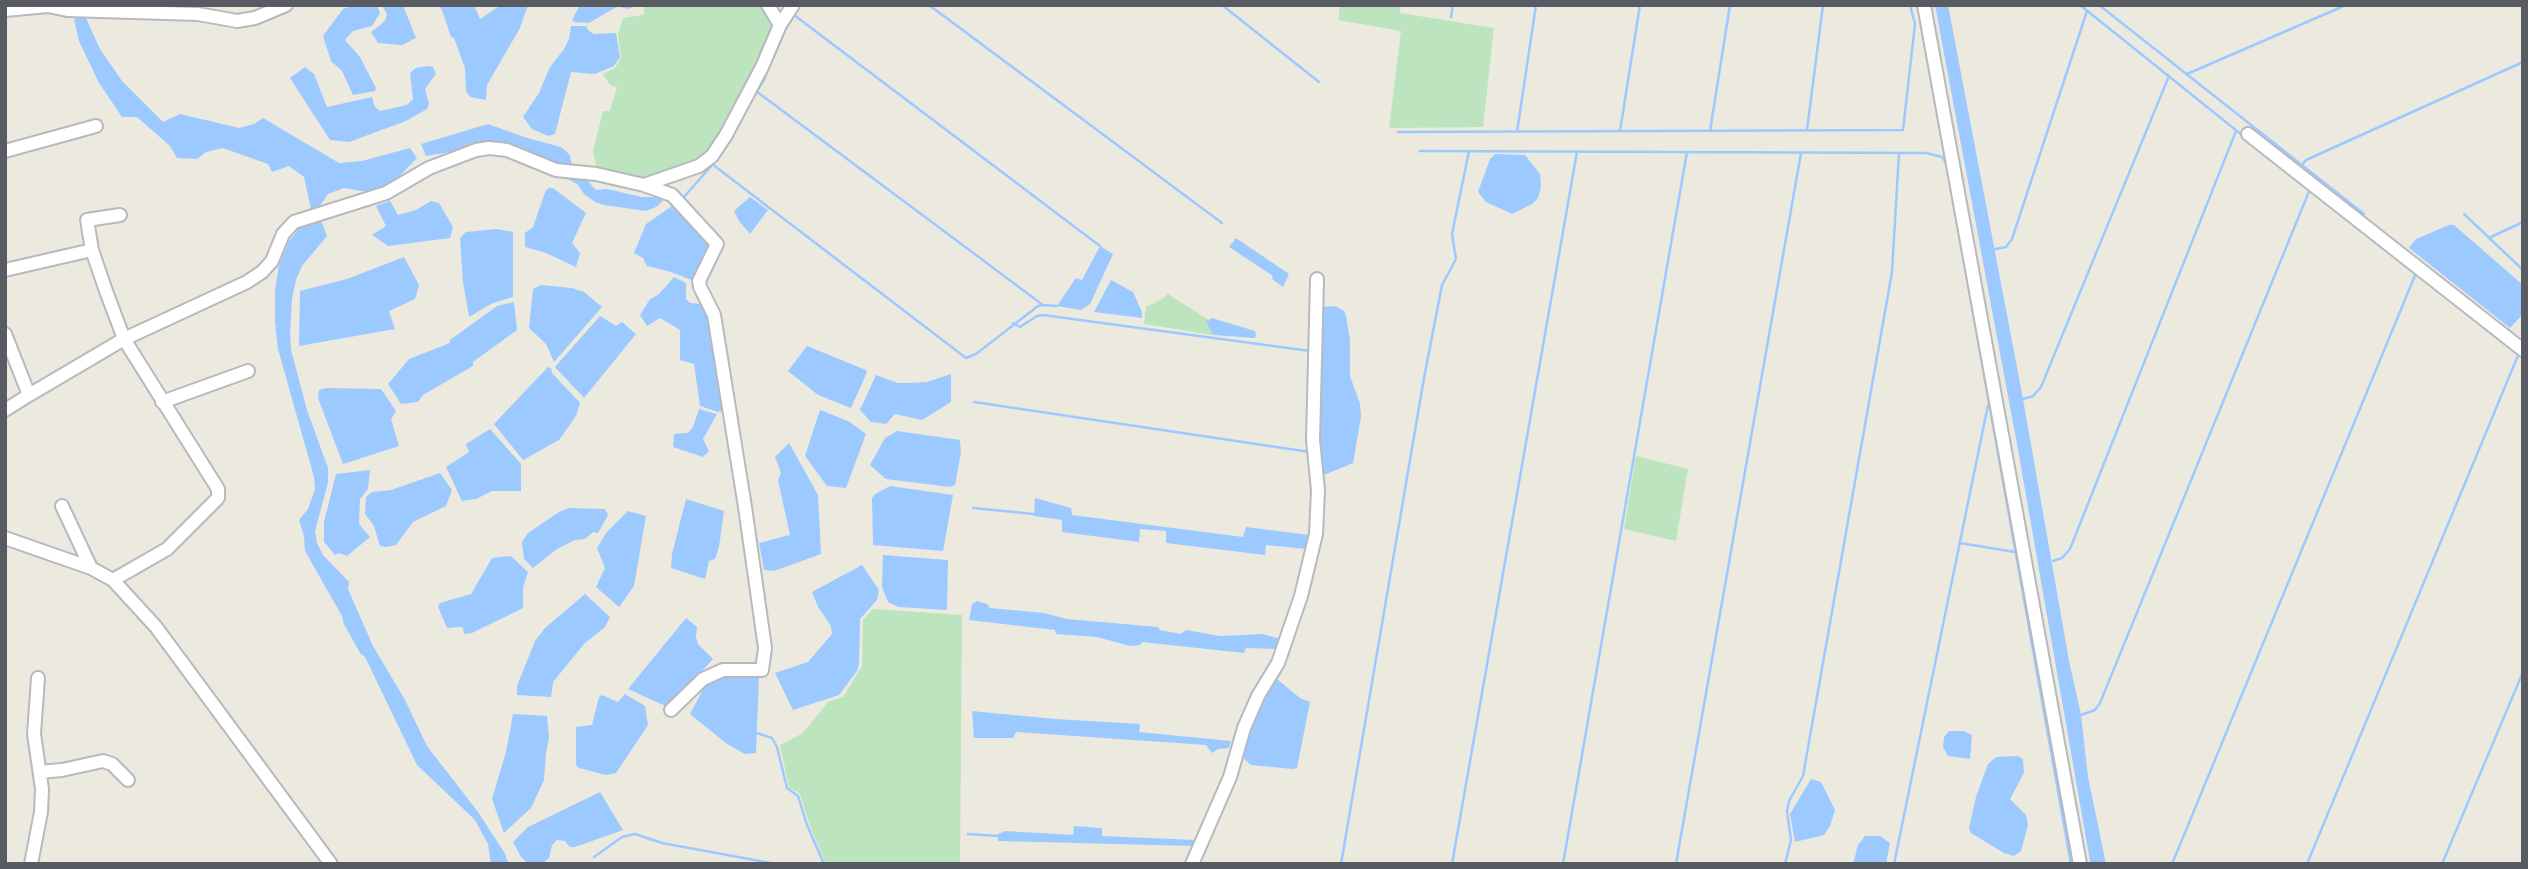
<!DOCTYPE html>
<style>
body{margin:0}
#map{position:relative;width:2528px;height:869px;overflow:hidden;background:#eceadf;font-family:"Public Sans",sans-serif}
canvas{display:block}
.frame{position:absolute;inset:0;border:7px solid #585b61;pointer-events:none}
</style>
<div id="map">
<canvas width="2528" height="869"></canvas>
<div class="frame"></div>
</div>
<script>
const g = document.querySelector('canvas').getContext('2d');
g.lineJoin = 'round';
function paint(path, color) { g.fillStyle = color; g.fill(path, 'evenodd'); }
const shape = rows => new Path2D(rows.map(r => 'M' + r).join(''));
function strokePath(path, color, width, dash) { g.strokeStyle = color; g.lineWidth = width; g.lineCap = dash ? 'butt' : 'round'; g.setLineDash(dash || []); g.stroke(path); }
const green = shape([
 [644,5,766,5,773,24,772,37,710,155,650,182,597,171,593,151,603,111,610,111,617,87,610,85,603,74,615,68,621,58,618,34,623,18,644,15],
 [1340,5,1400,5,1400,13,1494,28,1483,127,1389,128,1401,31,1338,20],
 [1168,294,1209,320,1206,323,1213,335,1144,324,1146,307,1161,300],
 [1636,456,1688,469,1676,541,1624,529],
 [873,609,962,615,960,864,826,864,810,826,800,794,789,787,780,745,803,733,828,702,843,697,862,666,863,620]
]);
const water = shape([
 [356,5,377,6,380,13,372,26,353,31,345,40,360,57,376,88,375,91,353,95,342,71,331,61,323,36,343,9],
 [382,5,405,5,404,8,416,38,402,45,378,43,371,32,385,21,387,14],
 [438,5,474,5,480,19,501,5,528,5,520,28,487,85,486,100,470,97,466,91,465,68,454,38,451,37,442,10],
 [580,5,641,5,627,9,618,6,589,23,574,22,572,20],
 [1935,5,1948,5,2023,399,2069,661,2081,715,2088,777,2106,864,2090,864,2090,861,2017,444],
 [85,16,100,49,122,81,163,122,180,114,239,128,254,124,263,118,339,163,362,161,410,148,417,158,394,182,367,192,344,188,328,194,317,210,311,209,304,177,289,166,272,172,268,164,223,148,206,152,197,159,177,158,170,146,137,117,122,117,99,83,79,41,74,19],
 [571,26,586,26,589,31,594,34,616,33,620,57,614,66,595,74,571,72,555,134,548,136,532,129,523,117,539,93,550,67,564,49,569,39],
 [427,66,433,67,436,74,425,89,429,104,427,109,406,121,349,142,330,140,290,78,305,67,314,74,327,107,372,97,375,107,380,111,407,105,413,99,410,73,416,68],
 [488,124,527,138,561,147,570,155,572,167,558,165,523,148,504,143,475,143,450,152,426,156,421,144],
 [1495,154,1525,155,1540,174,1541,187,1538,198,1532,204,1512,214,1486,202,1478,192,1490,159],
 [569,175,585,178,596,190,607,189,642,197,667,197,656,207,646,211,604,205,595,202,584,194,577,184,568,179],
 [549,188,553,188,586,213,572,243,580,253,576,267,546,253,525,247,525,233,533,227,546,190],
 [750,197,768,210,750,234,739,221,734,211],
 [390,201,398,215,416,210,431,201,439,203,453,227,450,238,388,246,372,235,386,226,376,206],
 [675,204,711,241,699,272,691,280,671,272,647,266,643,258,634,253,646,224],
 [319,220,322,223,327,236,302,266,296,280,292,299,290,334,291,350,307,410,328,468,328,483,315,531,317,543,323,555,349,582,348,589,373,646,404,698,427,746,478,812,504,852,509,864,491,864,488,844,475,820,417,765,365,657,360,653,344,624,342,616,305,551,304,536,299,520,308,509,315,489,314,477,278,349,275,322,275,290,279,265,289,241,300,227],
 [2449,225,2454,225,2523,285,2523,314,2510,328,2409,248,2416,239],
 [497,229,513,232,513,297,493,303,469,317,463,282,460,238,466,232],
 [1236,238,1289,274,1283,287,1272,279,1273,276,1229,247],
 [1100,246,1113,254,1090,304,1081,310,1057,306,1076,278,1082,280],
 [404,257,419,285,415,299,389,311,395,329,299,346,300,291,347,279],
 [674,277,686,283,686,299,690,303,702,304,709,313,724,410,718,412,700,406,694,364,680,360,680,330,660,318,647,326,640,315,650,299,658,295],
 [1111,280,1133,292,1142,312,1142,318,1094,312],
 [541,285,572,288,584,292,602,307,554,362,546,344,529,328,533,289],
 [514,302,517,330,473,362,473,366,423,395,418,402,401,404,388,384,409,359,450,343,450,340,497,306],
 [1335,306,1344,311,1346,316,1350,340,1350,376,1360,404,1361,417,1353,463,1324,475,1322,474,1318,459,1320,312,1323,307],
 [600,316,616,326,622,322,636,334,584,398,555,367],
 [1212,318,1255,331,1256,335,1255,338,1213,335,1206,322],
 [807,346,866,370,867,372,851,408,818,395,788,371],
 [548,367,551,368,552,373,580,403,576,416,559,440,523,460,494,424],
 [951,374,951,402,922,420,895,414,886,424,871,422,860,410,876,375,898,383,910,383,927,382],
 [326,388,381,389,396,411,391,419,399,446,343,464,318,398,319,390],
 [699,409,717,414,703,439,709,451,703,457,673,447,674,434,688,433,693,427],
 [820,410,848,421,866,434,846,488,827,486,805,456],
 [490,429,521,464,521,491,492,491,476,499,462,501,446,467,469,452,466,444],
 [897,431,960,440,961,452,955,485,950,487,886,479,870,465,885,438],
 [789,443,818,495,821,554,774,571,764,570,759,543,790,535,778,480,781,473,775,457],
 [370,470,368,489,360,499,359,524,370,537,347,556,339,553,335,555,324,542,324,522,336,474],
 [440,473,452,490,446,506,413,522,396,545,386,547,380,546,374,526,365,514,366,497,372,492,391,490],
 [890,486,953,495,943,551,873,545,872,498,875,494],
 [1035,498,1071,508,1072,515,1243,537,1246,527,1309,535,1307,549,1266,545,1265,555,1166,543,1166,531,1140,529,1139,542,1062,532,1062,520,1034,516],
 [686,499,724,511,719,547,715,559,709,561,705,579,671,568,672,554],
 [569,508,605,509,608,515,598,533,593,532,585,539,575,540,557,549,533,568,524,559,522,542,528,533,559,512],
 [628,511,646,516,634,586,619,607,596,587,605,568,597,548,606,533],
 [883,555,948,560,947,610,899,607,888,602,882,587],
 [511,556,528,572,523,588,523,608,472,633,464,634,463,628,460,627,447,628,438,607,440,603,471,594,492,558],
 [862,565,879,590,877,600,860,619,859,665,857,671,839,695,793,710,775,673,808,662,832,634,831,626,818,607,812,592],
 [585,594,610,617,605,627,585,643,553,682,551,697,517,695,517,686,535,641,545,628],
 [977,601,987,604,990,608,1044,613,1067,619,1158,627,1160,630,1181,634,1186,630,1220,636,1263,634,1280,639,1277,649,1246,648,1244,653,1142,642,1140,645,1130,646,1097,637,1056,634,1055,630,969,620,972,604],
 [686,618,697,627,696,637,698,644,713,659,701,672,696,682,670,708,628,689],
 [722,674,759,676,756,753,745,754,727,744,690,714,707,682],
 [1277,679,1300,698,1310,702,1297,768,1292,769,1251,765,1242,757,1240,751,1262,698,1274,680],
 [625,694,645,706,648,725,616,773,606,775,579,768,576,765,576,727,592,725,599,697,602,695,618,702],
 [972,711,1055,719,1140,724,1139,732,1231,741,1229,748,1218,749,1212,753,1206,745,1016,732,1013,738,974,738],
 [513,714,547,716,549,737,546,753,544,780,531,808,504,833,492,799,506,752],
 [1949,731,1963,731,1972,735,1970,759,1948,756,1943,747,1944,737],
 [2017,756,2023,759,2024,773,2010,799,2026,815,2028,825,2021,851,2014,856,2004,853,1971,833,1969,828,1976,797,1988,764,1996,757],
 [1811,779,1821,782,1835,810,1830,826,1824,835,1795,842,1790,814],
 [600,792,623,830,575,847,570,847,565,841,557,840,552,845,549,858,542,864,529,864,521,857,513,842,528,827],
 [1074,826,1102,828,1102,836,1195,840,1194,846,998,841,998,834,1005,831,1073,835],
 [1865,836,1880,836,1890,843,1886,864,1853,864,1858,845]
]);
const stream = shape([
 [929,5,1222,223],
 [1222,5,1319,82],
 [2080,5,2242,135],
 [2099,5,2364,214],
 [794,15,1100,246],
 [1451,17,1453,5],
 [782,35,800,5],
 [2187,74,2346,5],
 [752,98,764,80,770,64],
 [1807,130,1823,5],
 [1620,131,1640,5],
 [1710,131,1730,5],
 [1398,132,1903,130,1915,24,1910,5],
 [1517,132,1536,5],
 [1420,151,1926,153,1942,157,1947,164],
 [712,164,966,358,976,354,1038,306,1043,305,756,91],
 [2302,165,2306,160,2523,62],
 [680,180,687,176],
 [1951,188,2071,864],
 [683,198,713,164],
 [2464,214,2523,270],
 [2491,237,2523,222],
 [1995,249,2006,247,2012,239,2087,11],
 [1043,305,1057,306],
 [1013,323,1020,327,1037,316,1043,315,1310,351],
 [2023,399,2033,396,2041,387,2169,76],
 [974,402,1310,452],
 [973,508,1034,514],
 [1960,543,2015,552],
 [2053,561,2062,558,2070,549,2236,131],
 [2081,715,2095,710,2100,703,2310,189],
 [757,733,772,738,777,747,787,788,798,796,807,825,824,864],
 [968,834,998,836],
 [594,857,622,837,635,834,662,843,776,864],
 [1341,864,1424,378,1442,285,1456,259,1452,234,1469,151],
 [1452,864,1577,152],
 [1563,864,1687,152],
 [1676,864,1801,153],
 [1785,864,1791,840,1787,811,1789,801,1803,776,1892,272,1899,153],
 [1894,864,1988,405],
 [2172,864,2416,273],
 [2307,864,2519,353],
 [2442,864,2523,672]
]);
const minor = shape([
 [768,5,780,25,793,5],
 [1924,5,2080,864],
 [5,10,48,6,67,10,198,14,237,21,255,18,286,5],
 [2248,134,2523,350],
 [5,151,96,126],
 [644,185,672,195,717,244,699,281,700,287,714,315,745,507,765,648,762,670,723,670,703,679,671,710],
 [5,270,92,250],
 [5,334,29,395,124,339,247,282,262,272,272,261,283,234,294,222,386,193,429,168,476,150,489,148,507,150,556,170,596,174,644,185,699,166,712,156,726,135,762,67,780,25],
 [162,402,248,371],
 [5,410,29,395],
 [62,506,91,568],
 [5,538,91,568,113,580,167,549,218,498,218,489,124,339,106,291,92,250,87,220,120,215],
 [113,580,156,627,331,864],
 [40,772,62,770,103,761,112,764,128,780],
 [31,864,41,812,42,789,34,734,38,678],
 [1192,864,1230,777,1244,728,1258,696,1278,663,1301,596,1316,534,1318,490,1313,440,1317,279]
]);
paint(green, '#bbe4bf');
paint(water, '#9cc9ff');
strokePath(stream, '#9cc9ff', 2.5);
strokePath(minor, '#b7b9bf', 16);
strokePath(minor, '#fff', 12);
</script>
